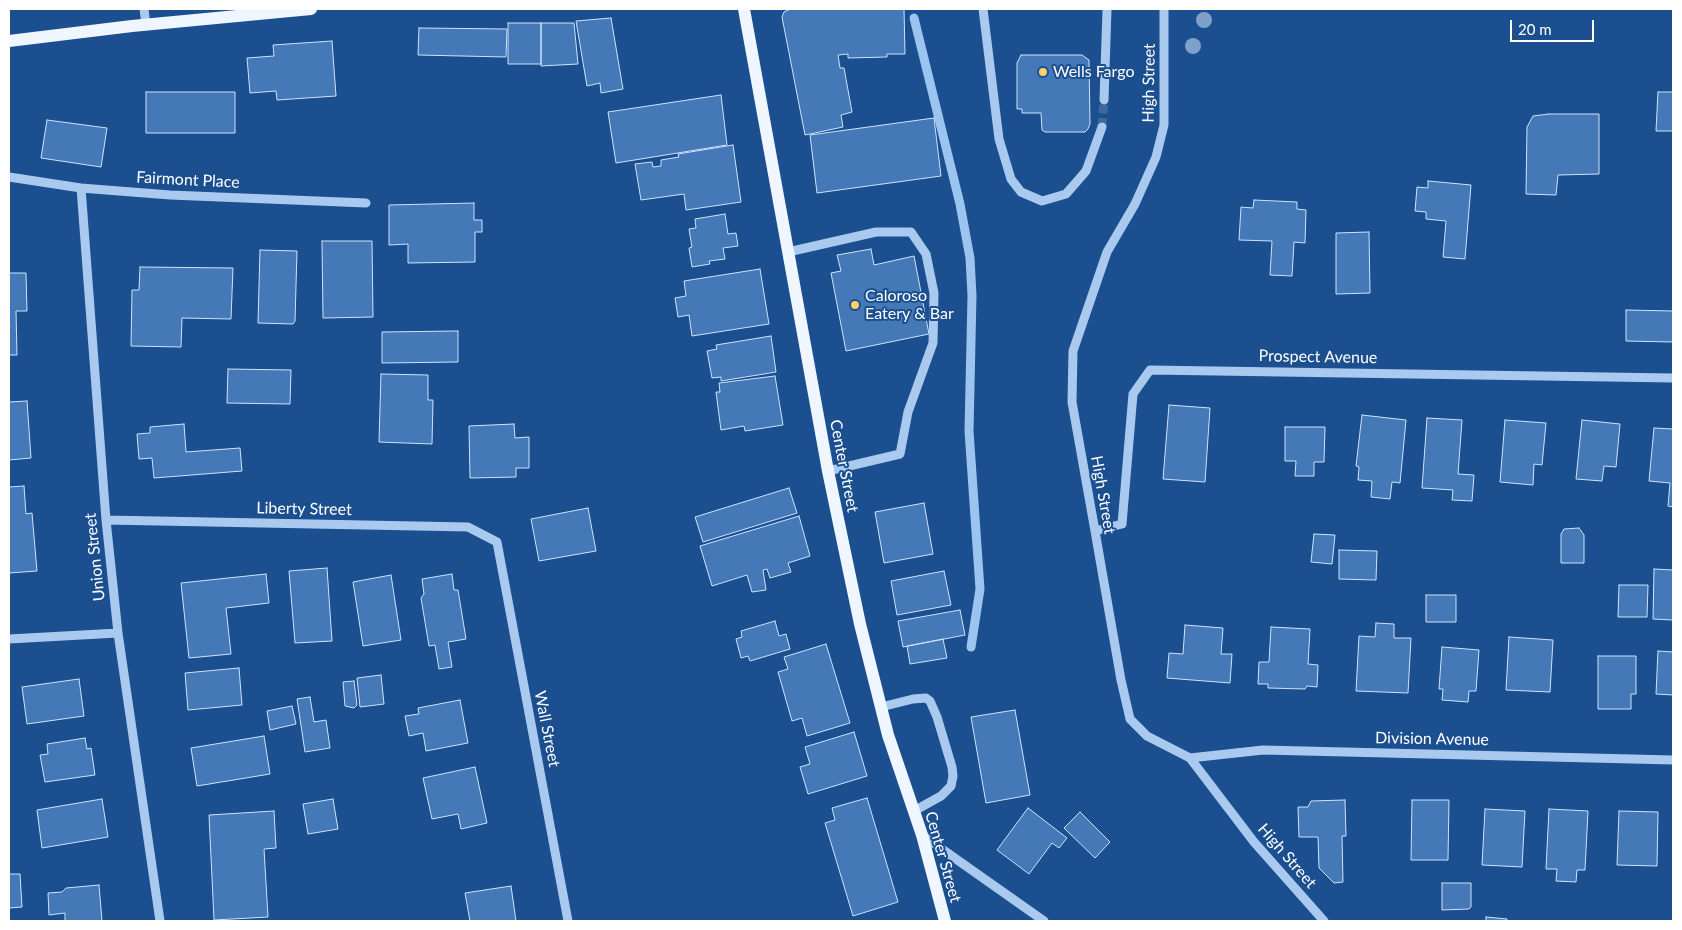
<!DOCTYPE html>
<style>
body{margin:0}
#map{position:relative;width:1682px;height:930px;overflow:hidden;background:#1b4f8f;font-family:Lato,sans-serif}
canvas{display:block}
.frame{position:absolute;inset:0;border:10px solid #fff;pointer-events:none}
.scale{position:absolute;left:1510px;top:20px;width:84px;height:22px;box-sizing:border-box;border:2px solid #fff;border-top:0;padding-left:6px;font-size:15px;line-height:18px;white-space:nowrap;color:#fff;-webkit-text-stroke:4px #1b4f8f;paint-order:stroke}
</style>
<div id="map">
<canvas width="1682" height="930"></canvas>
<div class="frame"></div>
<div class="scale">20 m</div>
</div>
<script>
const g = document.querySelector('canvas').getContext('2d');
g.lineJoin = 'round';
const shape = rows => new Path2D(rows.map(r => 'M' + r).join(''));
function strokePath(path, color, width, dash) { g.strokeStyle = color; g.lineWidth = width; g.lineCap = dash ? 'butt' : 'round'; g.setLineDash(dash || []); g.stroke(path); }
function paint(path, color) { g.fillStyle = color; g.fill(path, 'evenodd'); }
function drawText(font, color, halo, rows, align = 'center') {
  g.font = font + ' Lato,sans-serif'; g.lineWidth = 4; g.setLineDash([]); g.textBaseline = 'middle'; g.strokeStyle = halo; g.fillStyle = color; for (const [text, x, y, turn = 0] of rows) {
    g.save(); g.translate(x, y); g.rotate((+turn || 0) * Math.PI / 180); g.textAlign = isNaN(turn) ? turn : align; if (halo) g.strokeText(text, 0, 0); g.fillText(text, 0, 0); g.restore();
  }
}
const stream = shape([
 [914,18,960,204,970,258,972,296,969,431,980,589,971,647]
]);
const building = shape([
 [790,9,904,9,905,54,887,54,887,57,848,58,848,54,838,55,840,68,844,68,852,112,841,115,843,127,805,135,782,17,784,12,790,9],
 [611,18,623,89,601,93,600,83,587,86,576,21,611,18],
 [508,23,541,23,541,64,508,64,508,23],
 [541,23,574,23,578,64,541,66,541,23],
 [419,28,507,29,506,57,418,55,419,28],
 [332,41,336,96,277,100,276,91,250,93,247,58,274,56,273,45,332,41],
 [1021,55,1082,55,1089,60,1090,124,1088,129,1085,132,1045,132,1042,130,1041,113,1022,113,1022,109,1017,109,1017,63,1021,55],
 [146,92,235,92,235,133,146,133,146,92],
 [1658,92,1673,92,1673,131,1656,131,1658,92],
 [721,95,727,145,616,163,608,112,721,95],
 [1549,114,1599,114,1599,174,1558,175,1556,195,1526,194,1527,127,1533,116,1549,114],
 [934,118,941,176,817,193,810,135,934,118],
 [47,120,107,128,101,167,41,158,47,120],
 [733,145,741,202,686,210,684,194,641,200,635,164,652,162,653,167,661,166,661,160,679,157,678,154,733,145],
 [1428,181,1471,185,1465,259,1443,257,1446,221,1426,219,1426,212,1415,211,1417,187,1428,188,1428,181],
 [1254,200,1297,202,1297,209,1306,210,1305,243,1294,242,1292,276,1270,275,1272,241,1239,240,1241,207,1253,208,1254,200],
 [474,203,474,220,482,220,482,232,475,232,475,262,408,263,408,244,389,245,389,205,474,203],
 [725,214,728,234,736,233,738,246,723,248,725,259,709,261,710,264,692,267,689,248,692,247,689,229,696,228,695,219,725,214],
 [1369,232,1370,293,1336,294,1336,233,1369,232],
 [322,241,372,241,373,317,323,318,322,241],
 [871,249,874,265,914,256,929,334,846,351,831,273,841,271,837,255,871,249],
 [260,250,297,251,295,321,293,324,258,323,260,250],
 [140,267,233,268,231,319,182,318,181,347,131,346,132,290,139,290,140,267],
 [760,269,769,324,692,336,689,315,678,317,675,298,686,296,684,281,760,269],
 [9,273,26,273,27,311,16,311,17,355,9,355,9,273],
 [1626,310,1673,311,1673,342,1626,341,1626,310],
 [458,331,458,362,382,363,382,332,458,331],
 [771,336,776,372,721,381,721,377,712,378,707,351,717,349,716,345,771,336],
 [228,369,291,370,290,404,227,403,228,369],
 [381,374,428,375,428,400,433,400,432,444,379,442,381,374],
 [775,376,783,425,745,431,744,426,721,430,716,392,720,392,719,383,775,376],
 [27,401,31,458,9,460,9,402,27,401],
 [1169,405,1210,408,1205,482,1163,479,1169,405],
 [1362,415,1406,420,1400,483,1392,482,1390,499,1371,497,1372,481,1358,480,1359,467,1356,466,1362,415],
 [1427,418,1462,420,1458,474,1474,475,1472,501,1452,500,1453,490,1422,488,1427,418],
 [1505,420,1546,423,1542,465,1534,464,1533,485,1500,482,1505,420],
 [1582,420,1620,424,1616,467,1604,466,1602,481,1576,479,1582,420],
 [184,424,186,452,240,448,242,471,154,478,152,458,139,459,137,434,150,433,150,427,184,424],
 [514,424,515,438,529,437,529,468,516,468,516,477,470,478,469,426,514,424],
 [1285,427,1325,427,1324,462,1314,462,1314,476,1295,476,1296,461,1285,461,1285,427],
 [1654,428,1673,429,1673,507,1668,506,1670,483,1649,481,1654,428],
 [24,486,26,514,32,513,37,571,9,573,9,487,24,486],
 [789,488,797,513,703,542,695,517,789,488],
 [924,503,933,554,884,563,875,512,924,503],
 [588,508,596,551,539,561,531,519,588,508],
 [799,516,810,556,788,563,791,572,770,578,767,569,763,570,766,590,752,592,747,575,712,586,700,546,799,516],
 [1579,528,1584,535,1584,563,1561,563,1561,534,1564,529,1579,528],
 [1314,534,1335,535,1332,564,1311,562,1314,534],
 [1339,550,1377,551,1376,580,1339,579,1339,550],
 [327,568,332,641,295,643,289,571,327,568],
 [1654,569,1673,570,1673,620,1653,619,1654,569],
 [944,571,951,605,897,615,891,581,944,571],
 [266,574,269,603,226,608,231,654,189,658,181,583,266,574],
 [452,574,454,590,458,590,466,639,448,642,452,667,439,669,435,645,429,646,421,598,424,594,422,579,452,574],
 [391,575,401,640,363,646,353,582,391,575],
 [1619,585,1648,585,1647,617,1618,617,1619,585],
 [1426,595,1456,595,1456,622,1426,622,1426,595],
 [960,610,965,635,903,647,898,621,960,610],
 [775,621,779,636,786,634,790,649,750,661,748,656,741,658,736,639,742,637,741,631,775,621],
 [1376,623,1394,624,1394,638,1411,638,1408,693,1356,691,1359,636,1375,637,1376,623],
 [1185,625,1223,628,1221,654,1232,654,1230,683,1167,678,1169,653,1183,654,1185,625],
 [1271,627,1310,629,1308,664,1318,665,1317,687,1307,686,1305,689,1268,688,1268,684,1258,684,1259,662,1269,662,1271,627],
 [1509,637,1553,640,1550,692,1506,690,1509,637],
 [943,639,947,658,910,664,907,646,943,639],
 [826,644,850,723,807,736,802,718,792,721,778,672,788,669,784,657,826,644],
 [1442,647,1479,650,1476,691,1469,691,1468,702,1442,700,1443,689,1439,689,1442,647],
 [1658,651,1673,652,1673,695,1656,694,1658,651],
 [1598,656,1636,656,1636,694,1631,694,1631,709,1598,709,1598,656],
 [239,668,242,705,188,710,185,673,239,668],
 [381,675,384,704,360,707,357,678,381,675],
 [79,679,84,716,27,724,22,687,79,679],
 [354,681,357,705,354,708,345,706,343,682,354,681],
 [310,697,314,722,326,720,330,748,305,752,297,699,310,697],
 [460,700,468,743,426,751,423,733,409,736,405,716,419,714,418,708,460,700],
 [292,706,296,724,270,730,267,711,292,706],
 [1015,710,1030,795,986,803,971,717,1015,710],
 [854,732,867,776,808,794,800,767,810,764,805,747,854,732],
 [264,736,270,774,197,786,191,748,264,736],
 [85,738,87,749,91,748,95,775,45,782,40,755,48,754,47,744,85,738],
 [475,767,487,823,461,829,458,814,432,819,423,778,475,767],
 [867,798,898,902,853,916,825,823,835,820,832,808,867,798],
 [102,799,108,837,42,848,37,810,102,799],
 [333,799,338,829,308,834,303,804,333,799],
 [1345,800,1346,836,1342,836,1343,882,1334,883,1319,868,1318,837,1299,837,1298,807,1308,807,1311,801,1345,800],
 [1412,800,1449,800,1448,860,1411,860,1412,800],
 [1028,808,1067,838,1059,848,1052,843,1029,874,997,850,1028,808],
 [1485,809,1525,811,1522,867,1482,865,1485,809],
 [1549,809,1588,811,1585,870,1577,870,1576,882,1556,881,1557,869,1546,869,1549,809],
 [274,811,276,848,264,849,268,917,214,920,209,815,274,811],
 [1619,811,1658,812,1657,866,1617,865,1619,811],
 [1080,812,1110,842,1095,858,1064,828,1080,812],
 [9,874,20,874,22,907,9,908,9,874],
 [1442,883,1471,883,1471,907,1469,909,1442,910,1442,883],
 [99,885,102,921,65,921,65,913,49,915,48,893,62,892,66,888,99,885],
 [511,886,516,921,470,921,465,893,511,886],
 [1486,917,1507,919,1507,921,1486,921,1486,917]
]);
const minorTunnel = shape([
 [1102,127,1104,100]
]);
const minor = shape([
 [144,9,146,25],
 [983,9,999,139,1011,179,1021,192,1042,201,1066,194,1086,171,1102,127],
 [1164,9,1164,125,1156,157,1135,204,1107,252,1073,351,1072,402,1095,531,1121,680,1130,719,1147,736,1190,758,1254,842,1324,921],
 [1104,100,1107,9],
 [9,177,81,188,170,195,366,203],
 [81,188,106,520,118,633,160,921],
 [788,252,876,232,911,232,926,254,934,293,933,343,908,412,900,454,828,471],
 [106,520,468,527,497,542,568,921],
 [1095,531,1122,524,1133,394,1150,370,1673,378],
 [9,639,118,633],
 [881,707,913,699,926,698,930,701,937,717,952,767,953,776,951,786,941,796,914,811],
 [1190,758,1263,750,1673,760],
 [922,835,1044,921]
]);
const major = shape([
 [744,9,828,471,860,624,888,735,922,835,945,921],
 [9,41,132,26,311,9]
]);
const trees = [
 [1204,20],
 [1193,46]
];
const markers = [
 [1043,72,5,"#ffd166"],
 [855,305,5,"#ffd166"]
];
const poiNames = [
 ["Wells Fargo",1053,72],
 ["Caloroso",865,296],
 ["Eatery & Bar",865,314]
];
const streetNames = [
 ["High Street",1149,83,-89],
 ["Fairmont Place",188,180,3],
 ["Prospect Avenue",1318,357,1],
 ["Center Street",844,466,79],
 ["High Street",1103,495,80],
 ["Liberty Street",304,509,1],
 ["Union Street",95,557,-96],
 ["Wall Street",547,729,79],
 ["Division Avenue",1432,739,1],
 ["High Street",1287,856,49],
 ["Center Street",943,857,74]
];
strokePath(stream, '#9cc4f0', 9);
paint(building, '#4478b7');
strokePath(building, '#cfe3fa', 1);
strokePath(minorTunnel, '#3d69a0', 9, [9, 4.5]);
strokePath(minor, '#a9c9ee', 9);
strokePath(major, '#f0f6ff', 12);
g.fillStyle = '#7ea0ca';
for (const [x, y] of trees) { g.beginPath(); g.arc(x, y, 8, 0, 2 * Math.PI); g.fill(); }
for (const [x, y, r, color] of markers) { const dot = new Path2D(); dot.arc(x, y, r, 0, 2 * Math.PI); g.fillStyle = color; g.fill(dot); strokePath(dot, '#1b4f8f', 2); }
drawText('16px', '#fff', '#1b4f8f', poiNames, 'left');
drawText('16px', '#fff', '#1b4f8f', streetNames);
</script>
